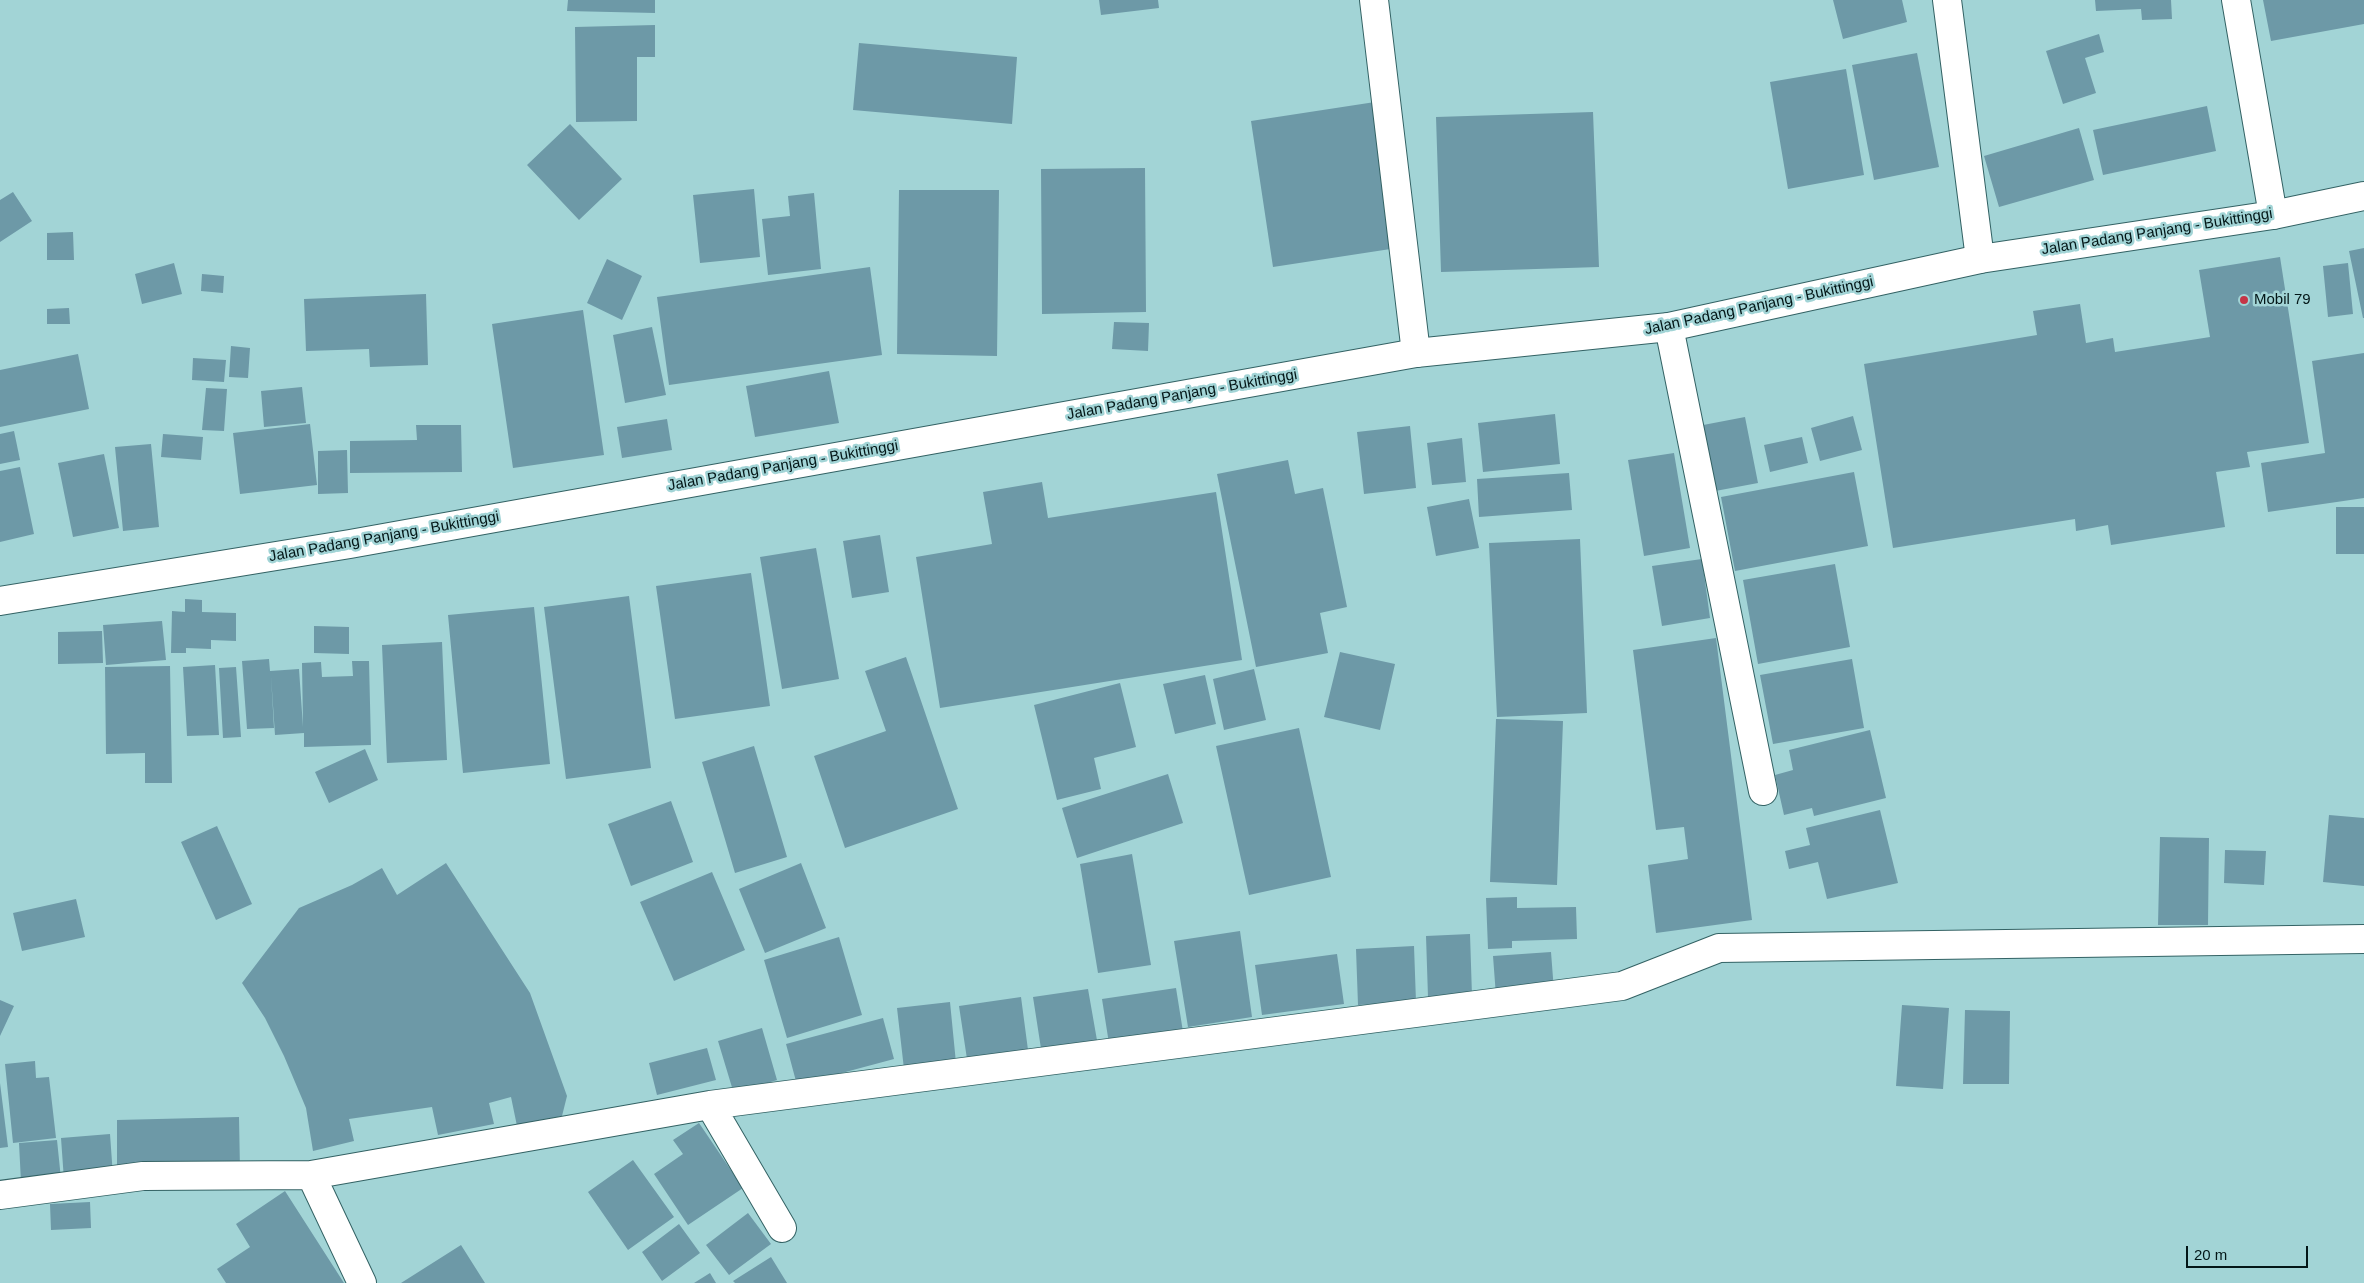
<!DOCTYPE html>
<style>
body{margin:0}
#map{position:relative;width:2364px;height:1283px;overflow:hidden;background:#a2d4d6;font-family:Helvetica,sans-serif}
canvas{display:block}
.scale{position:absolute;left:2186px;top:1246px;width:122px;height:22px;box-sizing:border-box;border:2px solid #031617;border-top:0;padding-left:6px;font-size:15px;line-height:18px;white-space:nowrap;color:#031617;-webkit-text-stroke:4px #a2d4d6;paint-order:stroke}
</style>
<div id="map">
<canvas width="2364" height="1283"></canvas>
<div class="scale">20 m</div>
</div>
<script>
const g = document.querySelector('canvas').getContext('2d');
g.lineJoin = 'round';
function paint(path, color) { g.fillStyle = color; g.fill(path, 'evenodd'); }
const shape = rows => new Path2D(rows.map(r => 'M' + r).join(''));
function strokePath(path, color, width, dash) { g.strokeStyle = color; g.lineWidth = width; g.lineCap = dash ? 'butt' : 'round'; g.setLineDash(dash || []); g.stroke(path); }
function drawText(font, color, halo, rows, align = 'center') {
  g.font = font + ' Helvetica,sans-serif'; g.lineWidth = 5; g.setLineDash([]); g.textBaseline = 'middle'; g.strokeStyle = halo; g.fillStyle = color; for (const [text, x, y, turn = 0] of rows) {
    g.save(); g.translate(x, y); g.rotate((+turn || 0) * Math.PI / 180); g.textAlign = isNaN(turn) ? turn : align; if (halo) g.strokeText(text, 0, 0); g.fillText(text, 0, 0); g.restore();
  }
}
const building = shape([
 [568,0,655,0,655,13,567,11],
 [1099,0,1158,0,1159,8,1101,15],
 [1833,0,1902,0,1907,22,1843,39],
 [2095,0,2171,0,2172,19,2142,20,2141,9,2096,11],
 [2263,0,2364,0,2364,24,2271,41],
 [655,25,655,57,637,57,637,121,576,122,575,27],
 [2099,34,2104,52,2085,58,2096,93,2063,104,2046,51],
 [859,43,1017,57,1012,124,853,110],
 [1917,53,1939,167,1874,180,1852,65],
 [1846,69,1864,175,1788,189,1770,82],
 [1375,102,1397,248,1273,267,1251,121],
 [2207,106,2216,151,2103,175,2093,130],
 [1593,112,1599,267,1441,272,1436,117],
 [570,124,622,179,579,220,527,165],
 [2079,128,2094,180,1999,207,1984,156],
 [1145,168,1146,312,1042,314,1041,169],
 [754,189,760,257,700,263,693,195],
 [899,190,999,190,997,356,897,354],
 [13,192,32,221,0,242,0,200],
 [814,193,821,269,768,275,762,219,790,216,788,196],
 [73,232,74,260,47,260,47,233],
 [2364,248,2364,318,2363,318,2349,251],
 [2280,257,2309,443,2247,452,2250,467,2216,472,2225,527,2111,545,2108,525,2076,531,2075,519,1893,548,1864,364,2037,335,2033,311,2080,304,2086,343,2113,338,2115,352,2210,337,2199,270],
 [607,259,642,276,622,320,587,303],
 [174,263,182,294,142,304,135,274],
 [2348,263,2353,314,2328,317,2323,266],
 [870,267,882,355,669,385,657,297],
 [202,274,224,276,223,293,201,291],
 [426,294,428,365,370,367,369,349,306,351,304,299],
 [69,308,70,324,47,324,47,309],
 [583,310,604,455,513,468,492,324],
 [1114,322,1149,323,1148,351,1112,349],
 [652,327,666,395,625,403,613,335],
 [231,346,250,348,248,378,229,377],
 [2364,353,2364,498,2268,512,2261,463,2325,453,2312,361],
 [78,354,89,409,0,427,0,370],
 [193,358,226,360,224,382,192,380],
 [829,371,839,423,755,437,746,386],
 [302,387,306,423,264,427,261,391],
 [206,388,227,389,224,431,202,430],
 [1555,414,1560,464,1483,472,1478,423],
 [1853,416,1862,450,1820,461,1811,428],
 [1745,417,1758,483,1710,492,1698,426],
 [667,419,672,450,622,458,617,427],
 [310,424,317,485,240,494,233,433],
 [416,425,461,425,462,472,350,473,350,441,417,440],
 [1410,426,1416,488,1364,494,1357,432],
 [14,431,20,460,0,464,0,434],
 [163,434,203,437,201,460,161,457],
 [1802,437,1808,463,1770,472,1764,445],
 [1462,438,1466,482,1432,485,1427,443],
 [151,444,159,527,123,531,115,447],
 [347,450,348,493,318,494,318,451],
 [1674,453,1690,548,1644,556,1628,460],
 [104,454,119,528,73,537,58,463],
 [1288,460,1295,494,1323,488,1347,607,1320,613,1328,653,1256,667,1217,474],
 [20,467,34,534,0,542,0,471],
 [1854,472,1868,546,1735,571,1721,497],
 [1569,473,1572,510,1479,517,1477,479],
 [1042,482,1048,518,1216,492,1242,660,940,708,916,557,992,544,983,492],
 [1469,499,1479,548,1436,556,1427,507],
 [2336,507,2364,507,2364,554,2336,554],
 [880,535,889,592,852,598,843,541],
 [1580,539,1587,713,1497,717,1489,543],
 [816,548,839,679,782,689,760,557],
 [1702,559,1710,618,1662,626,1652,566],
 [1835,564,1850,647,1758,664,1743,580],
 [751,573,770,706,675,719,656,586],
 [629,596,651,768,566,779,544,607],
 [185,599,202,600,202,612,236,613,236,641,211,640,211,649,186,648,186,653,171,653,172,611,185,612],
 [534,607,550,764,463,773,448,615],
 [162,621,166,660,106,665,103,625],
 [314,626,349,627,349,654,314,653],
 [102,631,103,663,58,664,58,632],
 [1716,638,1752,920,1656,933,1648,865,1688,859,1684,827,1656,830,1633,650],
 [442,642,447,760,387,763,382,645],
 [1340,652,1395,664,1380,730,1324,717],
 [906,657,958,809,845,848,814,756,886,731,865,671],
 [269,659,270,671,299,669,303,727,302,663,321,662,322,677,353,676,352,661,369,661,371,745,304,747,304,733,275,735,271,676,274,728,247,729,242,661],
 [1852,659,1864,728,1773,744,1760,675],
 [215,665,219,735,187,736,183,667],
 [170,666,172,783,145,783,145,753,106,754,105,667],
 [236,667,241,737,223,738,219,668],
 [1254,669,1266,720,1224,730,1213,679],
 [1205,675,1216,724,1175,734,1163,684],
 [1120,683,1136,747,1094,758,1101,789,1057,800,1034,705],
 [1496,719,1563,721,1557,885,1490,882],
 [1299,728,1331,877,1249,895,1216,746],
 [1870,730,1886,798,1814,816,1812,808,1784,815,1775,775,1793,770,1789,750],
 [754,746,787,857,735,873,702,762],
 [365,749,378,780,329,803,315,772],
 [1168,774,1183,823,1077,858,1062,808],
 [671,801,693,862,631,886,608,824],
 [1880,810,1898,883,1827,899,1818,862,1789,869,1785,851,1810,845,1806,828],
 [2329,815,2364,818,2364,886,2323,882],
 [217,826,252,904,216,920,181,842],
 [2160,837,2209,838,2208,925,2158,925],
 [2225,850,2266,851,2264,885,2224,883],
 [1132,854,1151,965,1098,973,1080,864],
 [446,863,530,993,567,1096,562,1116,517,1126,511,1097,489,1103,494,1124,438,1135,432,1107,349,1119,354,1141,313,1151,306,1108,284,1056,265,1018,242,983,299,908,352,885,382,868,397,895],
 [801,863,826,928,765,953,739,889],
 [712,872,745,950,674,981,640,902],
 [1517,897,1517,908,1576,907,1577,939,1512,941,1512,948,1488,949,1486,898],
 [76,899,85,937,22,951,13,913],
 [1240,931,1252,1017,1188,1027,1174,941],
 [1470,934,1472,996,1428,997,1426,936],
 [839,937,862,1015,787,1038,764,960],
 [1414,946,1416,1002,1358,1005,1356,949],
 [1551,952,1554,991,1496,996,1493,956],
 [1337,954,1344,1004,1262,1015,1255,965],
 [1176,988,1184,1038,1110,1050,1102,999],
 [1088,989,1098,1046,1042,1055,1033,997],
 [1021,997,1028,1050,967,1059,959,1006],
 [0,1000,14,1006,0,1036],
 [950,1002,956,1063,904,1069,897,1008],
 [1902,1005,1949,1008,1943,1089,1896,1086],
 [1965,1010,2010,1011,2009,1084,1963,1084],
 [883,1018,894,1059,797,1085,786,1044],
 [762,1028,777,1080,734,1094,718,1041],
 [707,1048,716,1080,657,1095,649,1063],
 [35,1061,36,1078,49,1077,56,1138,13,1143,5,1064],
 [0,1083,8,1147,0,1148],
 [239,1117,240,1170,117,1173,117,1120],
 [699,1123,743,1188,688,1225,654,1174,683,1154,673,1140],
 [110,1134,113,1176,64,1180,61,1138],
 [57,1140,61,1179,21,1182,19,1143],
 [633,1160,674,1217,628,1250,588,1192],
 [285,1191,344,1283,226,1283,217,1269,250,1247,236,1224],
 [90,1202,91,1228,51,1230,50,1204],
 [748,1213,771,1244,729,1275,706,1245],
 [679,1224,700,1253,662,1281,642,1252],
 [461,1245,485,1283,401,1283],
 [771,1257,787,1283,735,1283,733,1281],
 [710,1273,716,1283,694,1283]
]);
const minor = shape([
 [1374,0,1416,353],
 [1947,0,1980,259],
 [2236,0,2273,215],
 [1669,327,1763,791],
 [710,1105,782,1228],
 [311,1175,362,1283],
 [0,1195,143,1176,311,1175,710,1105,1622,986,1719,948,2364,939]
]);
const highway = shape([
 [0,601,350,544,1416,353,1669,327,1980,259,2273,215,2364,196]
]);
const markers = [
 [2244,300,5,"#c53547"]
];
const streetNames = [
 ["Jalan Padang Panjang - Bukittinggi",2157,232,-9],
 ["Jalan Padang Panjang - Bukittinggi",1759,306,-12],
 ["Jalan Padang Panjang - Bukittinggi",1182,395,-10],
 ["Jalan Padang Panjang - Bukittinggi",783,466,-10],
 ["Jalan Padang Panjang - Bukittinggi",384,537,-10]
];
const poiNames = [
 ["Mobil 79",2254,300]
];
paint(building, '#6d99a7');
strokePath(minor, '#336264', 30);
strokePath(highway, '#336264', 30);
strokePath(minor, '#fff', 28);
strokePath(highway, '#fff', 28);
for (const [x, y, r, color] of markers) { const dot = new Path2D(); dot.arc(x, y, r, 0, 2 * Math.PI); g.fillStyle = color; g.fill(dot); strokePath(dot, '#a2d4d6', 2); }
drawText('15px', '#031617', '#a2d4d6', streetNames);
drawText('15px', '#031617', '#a2d4d6', poiNames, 'left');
</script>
